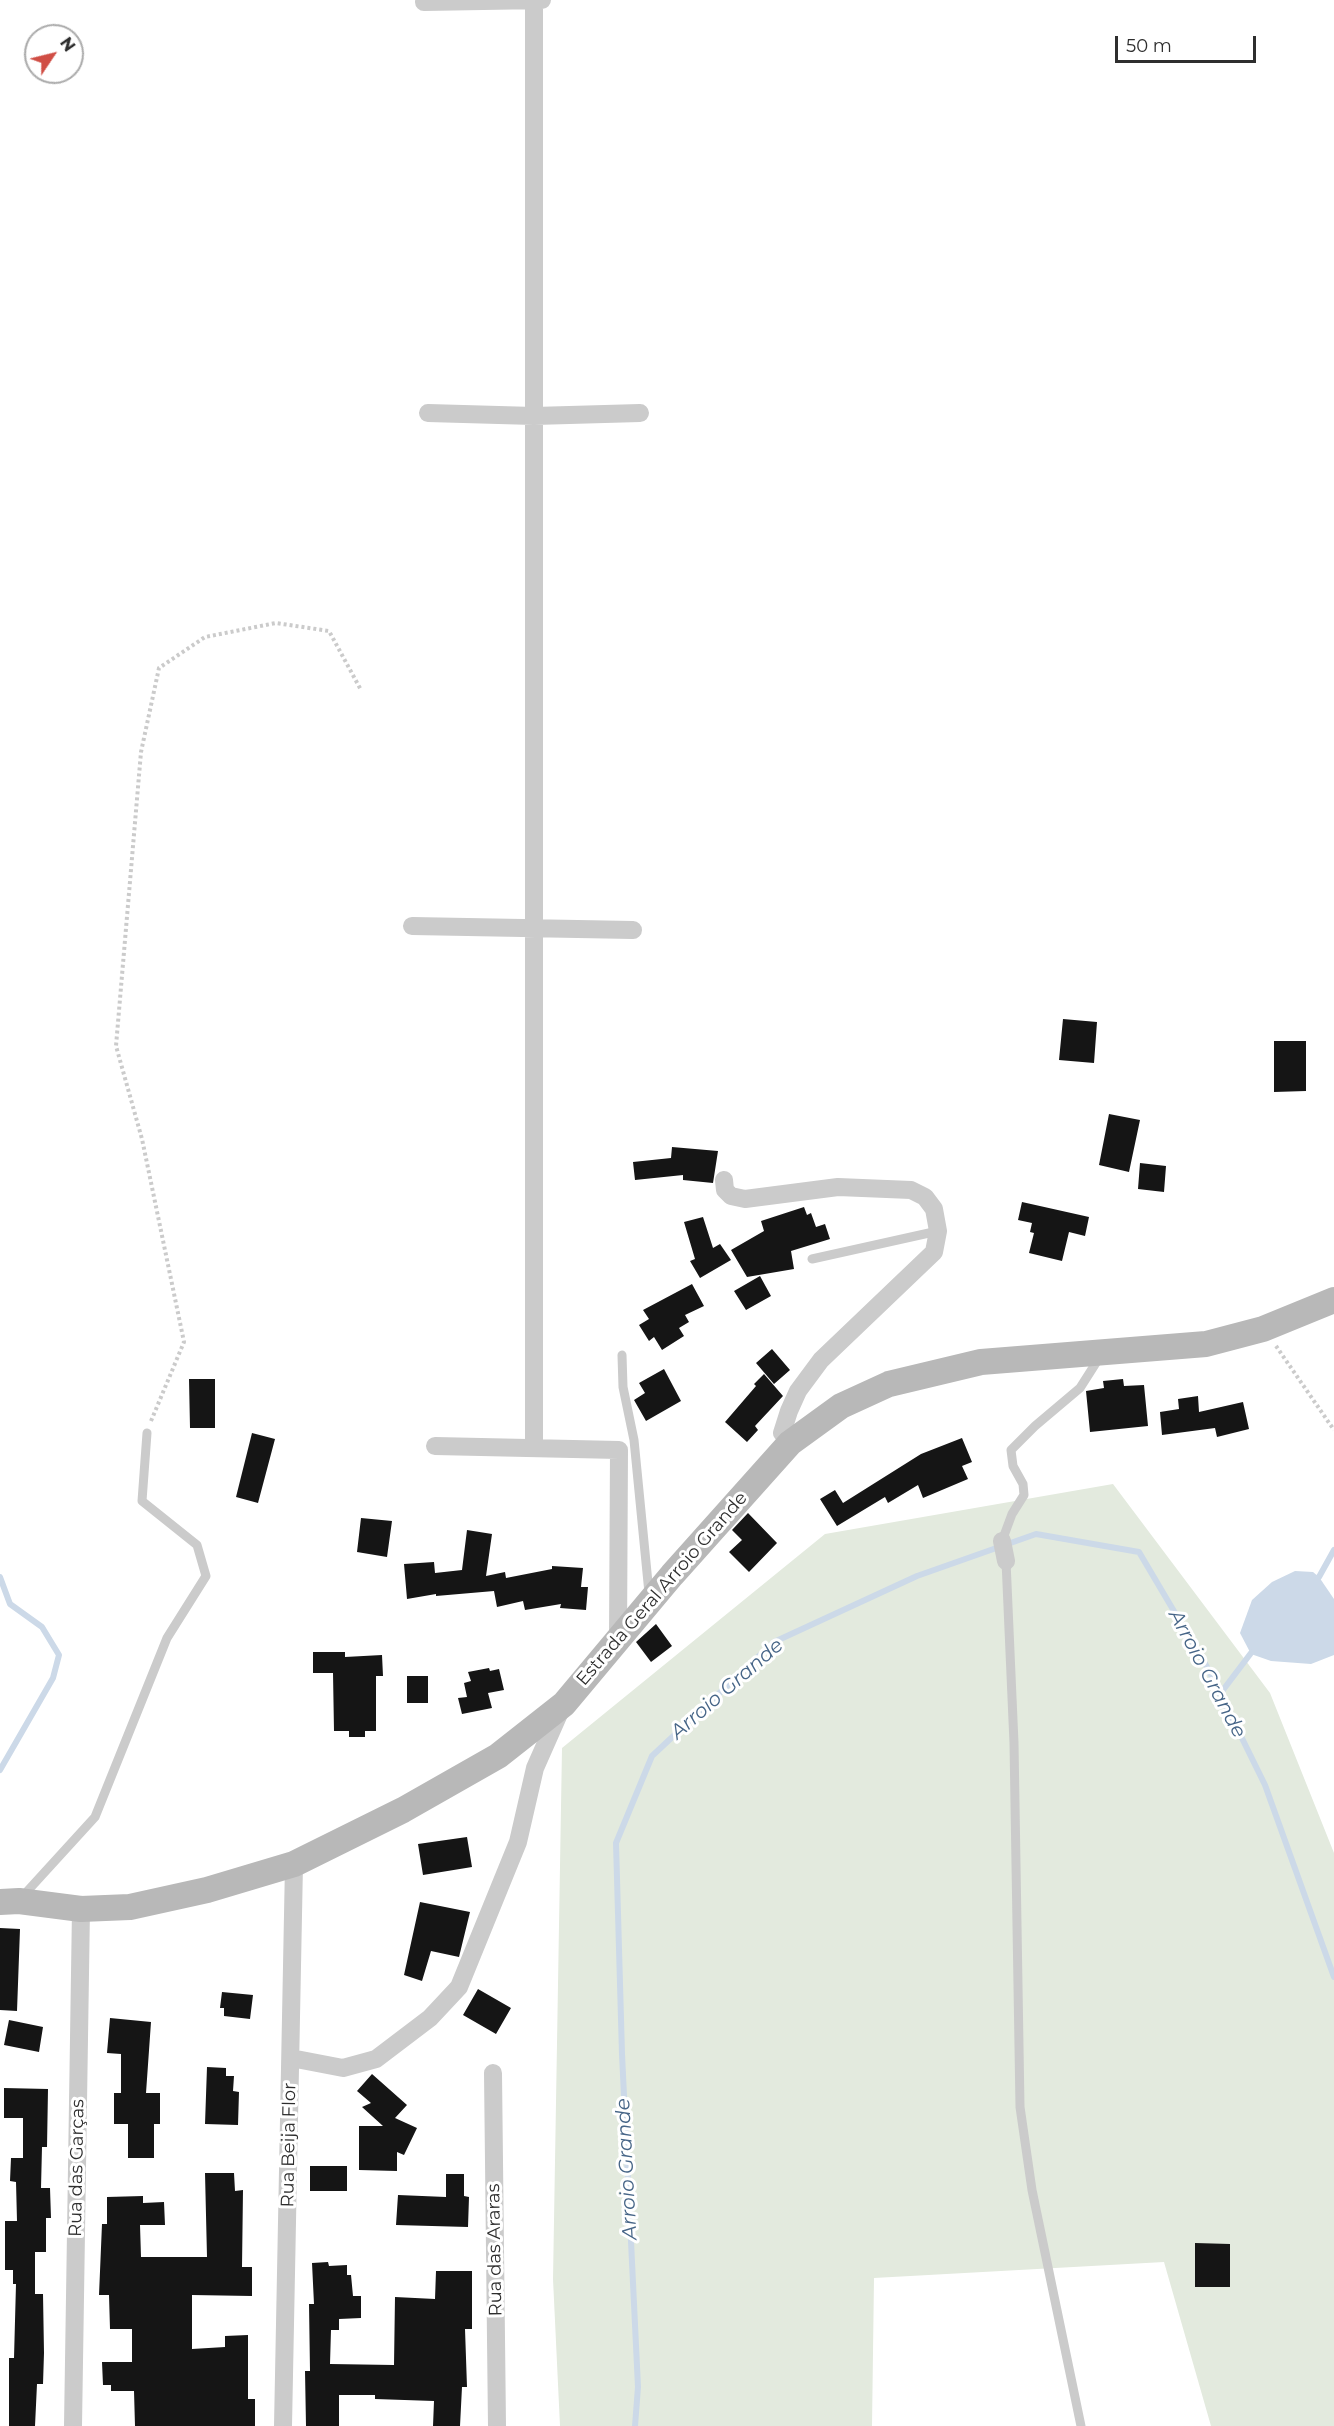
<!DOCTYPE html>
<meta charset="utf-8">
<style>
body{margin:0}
#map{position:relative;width:1334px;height:2426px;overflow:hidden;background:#fff;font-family:Montserrat,sans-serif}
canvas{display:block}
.north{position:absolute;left:24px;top:24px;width:60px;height:60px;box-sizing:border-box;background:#fff;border:2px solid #ababab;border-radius:50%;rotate:55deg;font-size:16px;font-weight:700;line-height:24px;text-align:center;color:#2e2e2e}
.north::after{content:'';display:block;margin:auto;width:21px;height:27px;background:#d04e45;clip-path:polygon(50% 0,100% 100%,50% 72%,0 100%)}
.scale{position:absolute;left:1115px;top:36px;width:141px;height:27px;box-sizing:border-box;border:3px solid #2e2e2e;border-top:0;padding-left:8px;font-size:18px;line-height:21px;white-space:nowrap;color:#2e2e2e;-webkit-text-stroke:4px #fff;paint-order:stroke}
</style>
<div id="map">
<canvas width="1334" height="2426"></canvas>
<div class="north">N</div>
<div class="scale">50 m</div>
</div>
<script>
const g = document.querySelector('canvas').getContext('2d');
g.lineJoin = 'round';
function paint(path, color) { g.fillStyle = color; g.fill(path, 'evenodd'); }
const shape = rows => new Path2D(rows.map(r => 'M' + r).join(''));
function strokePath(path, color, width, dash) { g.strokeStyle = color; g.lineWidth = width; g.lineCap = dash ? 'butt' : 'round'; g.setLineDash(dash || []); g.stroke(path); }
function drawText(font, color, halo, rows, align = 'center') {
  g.font = font + ' Montserrat,sans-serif'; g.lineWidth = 6; g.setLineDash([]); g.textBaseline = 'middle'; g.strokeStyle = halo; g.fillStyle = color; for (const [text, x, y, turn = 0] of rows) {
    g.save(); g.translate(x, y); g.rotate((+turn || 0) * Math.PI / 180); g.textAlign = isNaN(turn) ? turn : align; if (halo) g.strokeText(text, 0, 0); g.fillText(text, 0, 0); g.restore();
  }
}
const green = shape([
 [1113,1484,1270,1693,1334,1853,1334,2426,1211,2426,1164,2262,874,2278,872,2426,560,2426,553,2279,562,1748,825,1534]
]);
const water = shape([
 [1295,1571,1313,1572,1319,1577,1334,1599,1334,1655,1311,1664,1271,1661,1251,1654,1240,1633,1252,1600,1272,1582]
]);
const stream = shape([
 [0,1577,10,1604,42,1627,59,1655,53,1678,0,1770],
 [1319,1577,1334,1550],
 [1220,1694,1251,1653],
 [635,2426,638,2387,622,2054,616,1843,652,1756,774,1642,917,1576,1036,1534,1139,1552,1207,1667,1265,1785,1334,1977]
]);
const building = shape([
 [1063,1019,1097,1022,1094,1063,1059,1060],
 [1274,1041,1306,1041,1306,1091,1274,1092],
 [1109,1114,1140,1120,1129,1172,1099,1165],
 [672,1147,718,1151,713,1183,683,1180,683,1175,635,1180,633,1162,671,1158],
 [1140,1163,1166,1166,1164,1192,1138,1189],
 [1022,1202,1089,1217,1085,1236,1069,1232,1062,1261,1029,1253,1034,1233,1030,1232,1032,1223,1018,1220],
 [804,1207,807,1215,811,1213,816,1227,825,1224,830,1239,791,1251,794,1269,747,1277,731,1250,764,1231,761,1221],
 [703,1217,713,1248,720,1244,731,1260,700,1278,690,1261,695,1259,684,1222],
 [760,1276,771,1296,746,1310,734,1291],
 [692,1284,704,1306,685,1315,689,1322,679,1328,684,1336,662,1350,654,1337,649,1341,639,1325,649,1319,643,1310],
 [772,1349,790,1370,774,1384,756,1363],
 [664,1369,681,1401,646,1421,634,1400,645,1393,639,1383],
 [764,1374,783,1396,755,1426,758,1430,747,1442,725,1422,756,1386,754,1384],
 [189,1379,215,1379,215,1428,190,1428],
 [1123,1379,1124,1386,1144,1385,1148,1426,1090,1432,1086,1391,1104,1388,1103,1381],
 [1198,1396,1199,1412,1243,1402,1249,1429,1217,1437,1215,1428,1162,1435,1160,1412,1179,1409,1178,1399],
 [252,1433,275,1439,258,1503,236,1497],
 [962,1438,972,1462,962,1466,968,1479,923,1498,918,1485,888,1503,885,1497,837,1526,820,1499,835,1490,843,1503,921,1454],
 [748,1513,777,1543,749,1572,729,1552,742,1540,732,1530],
 [361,1518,392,1521,387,1557,357,1552],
 [467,1530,492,1534,486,1576,505,1572,506,1578,552,1569,552,1566,583,1568,581,1587,588,1587,586,1610,560,1608,561,1604,525,1610,523,1601,497,1607,494,1591,436,1596,436,1594,407,1599,404,1564,434,1562,435,1573,462,1570],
 [656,1624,672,1646,651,1662,636,1642],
 [313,1652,345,1652,345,1657,382,1655,383,1676,376,1676,376,1731,365,1731,365,1737,349,1737,349,1731,334,1731,333,1673,313,1673],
 [489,1668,490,1671,499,1669,504,1690,488,1693,492,1708,462,1714,458,1698,467,1697,464,1683,471,1681,468,1672],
 [407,1676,428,1676,428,1703,407,1703],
 [467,1837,472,1867,423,1875,418,1844],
 [420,1902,470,1912,459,1957,431,1951,422,1981,404,1975],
 [0,1928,20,1929,17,2011,0,2010],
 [478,1989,511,2008,496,2034,463,2015],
 [222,1992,253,1995,250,2019,224,2016,224,2008,220,2008],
 [110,2018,151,2022,146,2093,160,2093,160,2124,154,2124,154,2158,128,2158,128,2124,114,2124,114,2093,121,2093,121,2054,107,2053],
 [9,2020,43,2027,39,2052,4,2045],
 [207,2067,226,2068,226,2076,234,2076,233,2091,239,2092,238,2125,205,2124],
 [372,2074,407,2105,395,2118,417,2128,404,2155,397,2152,397,2171,359,2170,359,2126,383,2126,362,2107,371,2103,357,2091],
 [4,2088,48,2089,47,2147,42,2147,41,2188,50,2188,51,2218,46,2218,46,2252,35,2252,35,2294,43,2294,44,2353,43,2384,37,2384,35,2426,9,2426,9,2358,14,2358,16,2284,13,2284,13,2270,5,2270,5,2221,17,2221,16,2182,10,2181,11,2158,23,2158,23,2118,4,2118],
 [310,2166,347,2166,347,2191,310,2191],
 [205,2173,234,2173,235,2191,243,2190,242,2267,252,2267,252,2296,192,2295,192,2349,225,2347,225,2336,248,2335,248,2399,255,2399,255,2426,135,2426,134,2391,111,2391,111,2385,103,2385,102,2362,132,2362,132,2329,110,2329,109,2295,99,2295,102,2224,107,2224,107,2197,143,2196,143,2203,164,2202,165,2225,140,2225,141,2257,207,2257],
 [446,2174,464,2174,464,2196,469,2197,468,2227,396,2225,398,2195,446,2197],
 [1195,2243,1230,2244,1230,2287,1195,2287],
 [328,2262,329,2266,347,2265,347,2275,351,2275,353,2296,361,2296,361,2318,339,2319,339,2330,331,2330,330,2364,394,2365,395,2297,435,2299,436,2271,472,2271,472,2329,465,2329,467,2387,462,2387,460,2426,433,2426,434,2401,375,2399,375,2395,339,2395,339,2426,306,2426,305,2371,310,2371,309,2304,314,2304,312,2263]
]);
const path = shape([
 [1276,1346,1334,1430],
 [151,1421,184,1342,142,1139,116,1046,141,752,159,668,205,637,276,623,329,631,361,690]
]);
const service = shape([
 [812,1259,938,1231],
 [622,1355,623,1387,634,1440,649,1593],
 [1002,1541,1012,1514,1024,1495,1023,1484,1013,1466,1011,1450,1035,1426,1080,1388,1101,1355],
 [1006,1561,1014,1743,1020,2107,1032,2190,1081,2426],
 [22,1897,95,1817,167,1638,206,1576,197,1545,142,1501,147,1433]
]);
const minor = shape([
 [534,0,534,1448],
 [424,2,542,0],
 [428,413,534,416,640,413],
 [412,926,633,930],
 [724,1180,725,1190,731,1196,745,1199,838,1187,911,1190,925,1197,934,1209,938,1231,934,1252,821,1360,798,1391,789,1411,782,1433,790,1443],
 [435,1446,619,1450,618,1640],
 [1002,1541,1006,1561],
 [291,2058,343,2068,376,2059,430,2018,459,1987,518,1842,535,1768,562,1707],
 [493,2073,497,2426],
 [73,2426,81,1909],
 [283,2426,294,1864]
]);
const secondary = shape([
 [0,1902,19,1901,81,1909,130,1907,207,1890,294,1864,403,1810,498,1756,564,1704,672,1575,790,1443,841,1406,889,1384,981,1362,1206,1344,1263,1329,1334,1300]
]);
const streetNames = [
 ["Estrada Geral Arroio Grande",662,1589,-49],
 ["Rua Beija Flor",289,2145,-89],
 ["Rua das Garças",77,2168,-89],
 ["Rua das Araras",495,2250,-91]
];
const waterNames = [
 ["Arroio Grande",1207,1674,62],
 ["Arroio Grande",727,1689,-41],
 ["Arroio Grande",627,2169,-93]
];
paint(green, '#e3eade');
paint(water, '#ccd9e8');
strokePath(stream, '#ccd9e8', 6);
paint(building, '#151515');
strokePath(path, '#cbcbcb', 4, [3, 3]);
strokePath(service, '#cbcbcb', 9);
strokePath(minor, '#cbcbcb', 18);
strokePath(secondary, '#b8b8b8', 26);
drawText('18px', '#2e2e2e', '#fff', streetNames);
drawText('italic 20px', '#466587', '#fff', waterNames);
</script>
